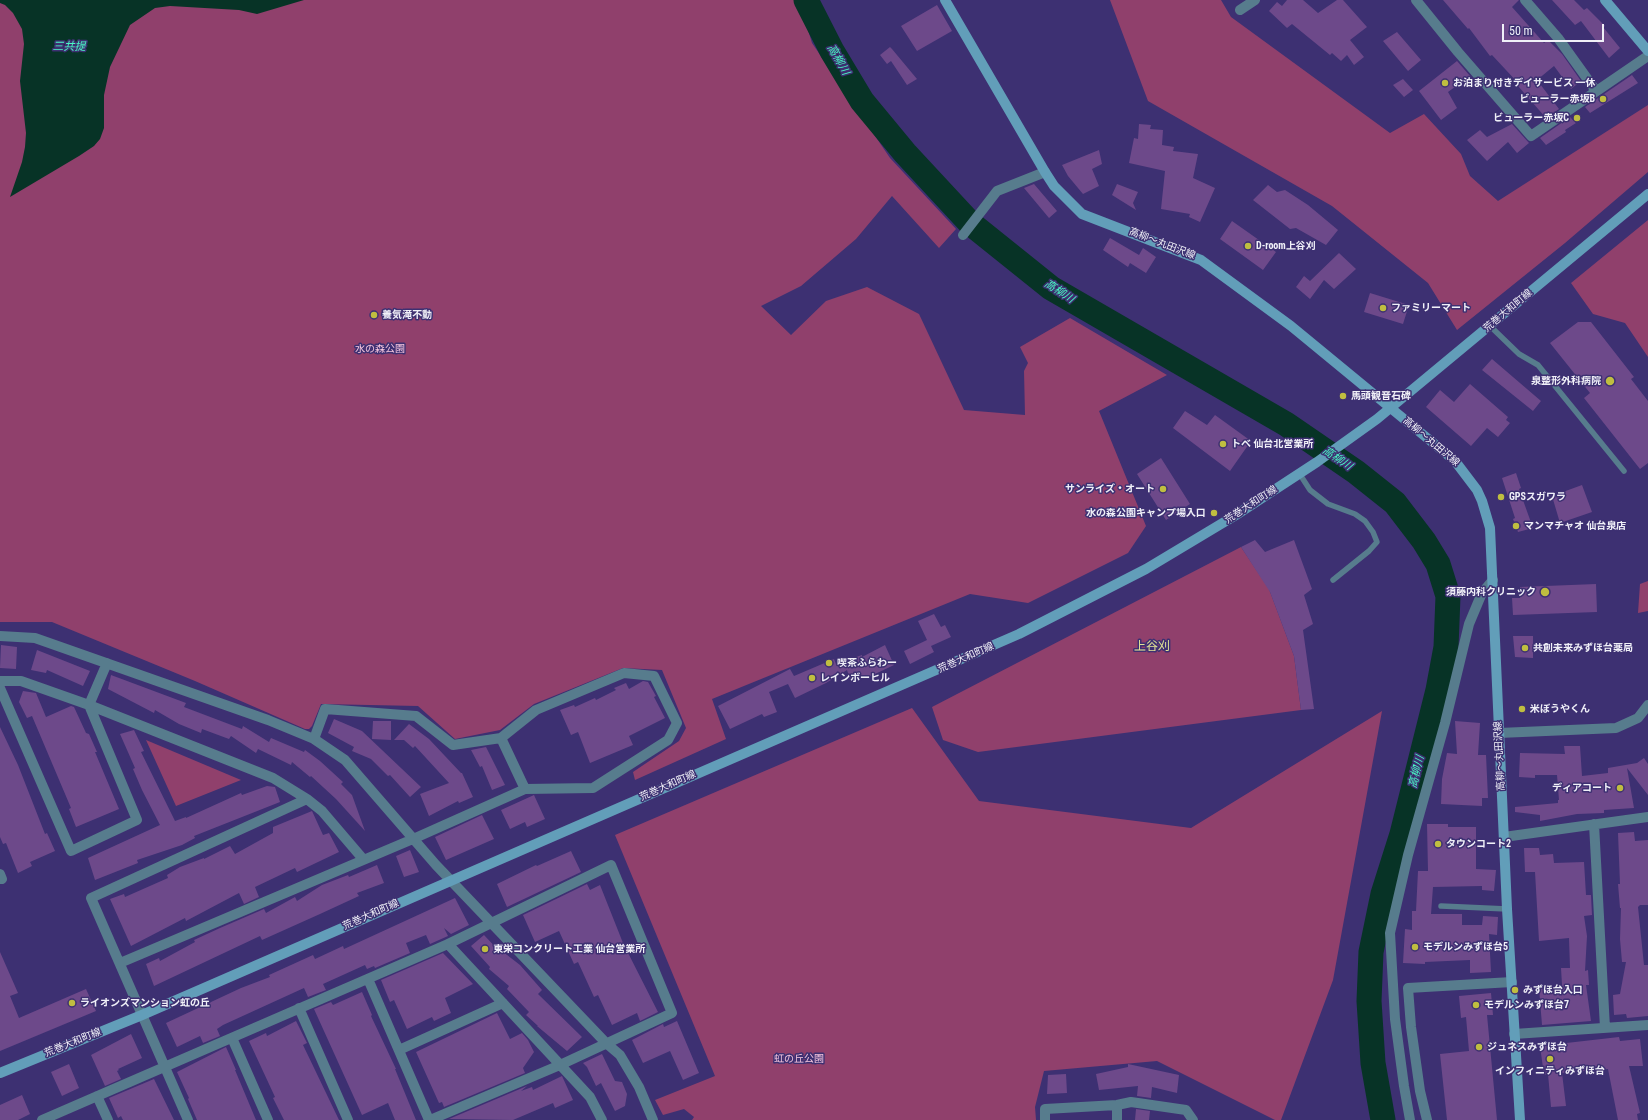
<!DOCTYPE html>
<meta charset="utf-8">
<style>
body{margin:0}
#map{position:relative;width:1648px;height:1120px;overflow:hidden;background:#3d3072;font-family:"Roboto Condensed",sans-serif}
canvas{display:block}
.scale{position:absolute;left:1502px;top:24px;width:102px;height:18px;box-sizing:border-box;border:2px solid #f0f0f8;border-top:0;padding-left:5px;font-size:12px;line-height:14px;white-space:nowrap;color:#f0f0f8;-webkit-text-stroke:3px #3d3072;paint-order:stroke}
</style>
<div id="map">
<canvas width="1648" height="1120"></canvas>
<div class="scale">50 m</div>
</div>
<script>
const g = document.querySelector('canvas').getContext('2d');
g.lineJoin = 'round';
function paint(path, color) { g.fillStyle = color; g.fill(path, 'evenodd'); }
const shape = rows => new Path2D(rows.map(r => 'M' + r).join(''));
function strokePath(path, color, width, dash) { g.strokeStyle = color; g.lineWidth = width; g.lineCap = dash ? 'butt' : 'round'; g.setLineDash(dash || []); g.stroke(path); }
function drawText(font, color, halo, rows, align = 'center') {
  g.font = font + ' "Roboto Condensed","Noto Sans JP",sans-serif'; g.lineWidth = 3; g.setLineDash([]); g.textBaseline = 'middle'; g.strokeStyle = halo; g.fillStyle = color; for (const [text, x, y, turn = 0] of rows) {
    g.save(); g.translate(x, y); g.rotate((+turn || 0) * Math.PI / 180); g.textAlign = isNaN(turn) ? turn : align; if (halo) g.strokeText(text, 0, 0); g.fillText(text, 0, 0); g.restore();
  }
}
const green = shape([
 [0,0,799,0,812,43,890,158,956,229,939,248,892,196,856,239,801,286,761,306,791,335,826,301,867,287,919,314,964,410,1025,415,1024,371,1028,363,1020,347,1070,318,1167,375,1099,411,1146,526,1128,553,1028,603,970,594,712,699,726,739,635,780,633,772,679,741,686,728,662,670,623,668,534,704,500,730,455,739,418,706,321,704,312,726,309,729,305,729,195,681,52,622,0,622],
 [1110,0,1221,0,1231,17,1390,133,1424,114,1461,154,1470,176,1498,201,1648,105,1648,172,1565,243,1457,330,1428,283,1332,206,1148,101],
 [1648,220,1648,357,1625,323,1593,314,1571,283],
 [1241,547,1269,589,1294,656,1301,710,978,752,943,740,932,707],
 [1648,581,1648,611,1638,613,1640,584],
 [912,708,979,801,1191,828,1382,711,1333,980,1281,1120,1275,1120,1157,1061,1044,1071,1035,1107,1036,1120,692,1120,694,1117,684,1109,663,1115,655,1100,715,1076,615,835],
 [146,740,241,780,176,806]
]);
const water = shape([
 [0,0,304,0,257,14,239,10,170,6,155,8,130,25,110,67,104,95,104,128,100,139,94,146,79,156,10,197,22,162,25,147,26,133,20,81,24,44,22,29,13,13,5,5,0,3]
]);
const river = shape([
 [806,0,832,51,862,101,905,153,970,223,1051,288,1286,424,1356,472,1395,503,1424,541,1438,564,1448,596,1446,647,1438,690,1402,834,1383,894,1371,952,1369,1001,1373,1063,1383,1120]
]);
const building = shape([
 [1287,0,1303,0,1318,13,1337,0,1343,0,1367,27,1350,40,1364,57,1354,65,1347,55,1341,61,1332,53,1330,55,1292,24,1287,28,1269,11,1277,2,1282,6],
 [1443,0,1519,0,1512,7,1544,43,1548,40,1562,54,1581,81,1571,89,1554,66,1537,80,1559,109,1546,118,1518,86,1519,84,1492,55,1490,56,1469,28,1468,29],
 [1552,0,1574,0,1584,10,1587,8,1605,26,1603,27,1620,48,1609,58,1581,21,1575,25],
 [937,5,952,31,917,51,901,26],
 [1397,32,1421,60,1408,71,1383,41],
 [890,47,892,49,917,79,907,85,891,61,887,64,880,55],
 [1457,61,1470,76,1448,92,1457,108,1441,120,1419,91],
 [1632,75,1638,83,1590,113,1585,107],
 [1403,79,1413,90,1404,97,1393,85],
 [1570,117,1576,123,1565,130,1566,132,1546,145,1540,138],
 [1139,124,1151,125,1150,129,1163,130,1162,145,1174,147,1173,151,1198,154,1193,178,1215,188,1200,222,1189,217,1190,214,1161,209,1165,171,1129,163,1134,138,1138,139],
 [1512,124,1529,143,1517,153,1508,142,1487,161,1467,140,1480,130,1487,137],
 [1099,150,1102,164,1092,169,1099,186,1083,194,1068,176,1062,165],
 [1034,184,1057,211,1049,218,1024,188],
 [1117,184,1138,192,1133,203,1136,210,1112,195],
 [1268,185,1277,192,1285,190,1308,205,1338,230,1326,245,1296,228,1290,229,1253,200],
 [1232,221,1276,252,1263,270,1220,239],
 [1110,238,1139,255,1143,248,1156,257,1146,273,1130,263,1128,267,1103,250],
 [1339,253,1356,269,1334,289,1324,280,1310,299,1296,287,1304,276,1310,281],
 [1370,293,1409,305,1403,324,1364,312],
 [1578,322,1591,322,1634,377,1631,379,1648,401,1648,463,1640,469,1584,398,1590,393,1550,343],
 [1492,359,1541,401,1533,411,1482,370],
 [1470,384,1508,417,1506,420,1510,423,1498,437,1487,428,1471,446,1426,407,1440,390,1454,402],
 [1185,411,1207,425,1215,415,1251,441,1230,471,1173,428],
 [1161,458,1190,504,1166,520,1137,474],
 [1516,473,1521,488,1519,489,1533,528,1518,532,1513,519,1515,518,1502,478],
 [1582,485,1592,512,1560,523,1552,496],
 [1255,540,1265,552,1294,540,1312,589,1304,595,1313,624,1303,630,1314,709,1301,710,1294,656,1270,592,1241,547],
 [1596,584,1597,612,1513,615,1512,598,1520,598,1520,587],
 [934,614,941,627,945,625,951,637,931,646,934,652,910,664,904,651,927,640,918,621],
 [1513,636,1533,636,1533,658,1515,657],
 [1,645,17,647,16,669,0,668],
 [885,645,894,665,871,676,851,682,847,670,826,683,795,698,788,684,769,692,777,712,764,717,762,714,730,729,718,706,790,669,794,676,834,659,836,664,862,655,862,657],
 [37,650,90,671,83,686,47,670,46,673,31,670],
 [111,675,186,703,184,707,242,729,243,726,269,742,271,738,304,752,305,750,320,761,343,782,341,784,352,795,365,831,336,799,311,776,310,777,292,762,291,765,258,749,256,753,231,736,229,739,202,729,201,733,179,724,155,710,154,713,108,689],
 [643,681,648,682,656,696,654,697,665,718,629,736,633,745,590,763,578,732,571,735,560,710,574,705,575,707,595,698,596,700,616,690,614,688,626,683,629,689],
 [23,691,36,693,46,717,71,706,74,707,86,733,89,734,97,752,95,752,119,809,76,827,69,809,71,808,32,716,27,718,19,702],
 [334,719,362,731,421,787,410,797,390,775,388,776,371,759,352,751,354,747,328,733],
 [373,721,391,721,391,740,372,739],
 [1455,721,1480,723,1478,755,1486,755,1488,798,1482,798,1482,806,1441,804,1442,779,1447,753,1457,754],
 [409,724,429,739,461,773,462,773,473,797,459,803,458,801,429,816,420,794,449,783,415,746,413,748,404,740,394,740],
 [0,727,18,765,45,834,47,833,55,851,30,862,32,866,18,873,6,843,3,844,0,837],
 [134,730,144,751,141,752,175,821,186,817,186,818,241,793,242,795,267,786,275,787,280,802,194,836,195,838,182,845,137,860,138,863,95,880,88,858,160,825,142,790,133,769,135,768,120,734],
 [1564,746,1580,746,1582,776,1608,773,1608,768,1637,763,1644,758,1648,764,1648,795,1627,768,1634,808,1604,810,1604,813,1577,814,1540,821,1540,815,1515,812,1515,807,1558,803,1558,800,1559,800,1557,775,1535,775,1535,778,1519,777,1520,753,1565,754],
 [486,747,505,785,492,790,482,766,480,767,471,750],
 [534,795,545,819,527,827,525,822,510,829,501,810],
 [312,811,323,835,329,833,339,852,297,872,295,868,255,887,259,897,244,904,239,893,186,921,185,918,131,946,110,899,124,894,125,897,168,878,167,875,180,867,204,858,204,859,230,846,235,854,273,833,273,827],
 [482,815,494,839,446,860,435,837],
 [1427,824,1448,824,1448,827,1476,827,1476,869,1496,870,1494,891,1482,890,1482,886,1433,887,1431,914,1462,914,1462,925,1482,925,1483,916,1498,917,1497,935,1489,934,1491,972,1470,973,1470,960,1425,962,1425,964,1403,963,1405,929,1412,930,1412,911,1416,911,1418,871,1428,871],
 [1634,832,1635,841,1648,840,1648,905,1640,905,1638,907,1644,965,1648,965,1648,1016,1627,1018,1626,1014,1614,1015,1613,995,1620,994,1626,962,1622,962,1620,939,1621,908,1620,908,1618,884,1620,884,1618,833],
 [1524,848,1539,848,1540,855,1553,854,1554,863,1584,862,1586,895,1591,895,1592,915,1584,916,1587,936,1585,971,1588,970,1589,985,1586,985,1591,1021,1542,1025,1539,988,1562,985,1561,968,1570,968,1569,938,1539,941,1535,872,1525,872],
 [410,850,419,872,404,877,396,856],
 [571,851,581,872,507,907,497,884,536,865,537,866],
 [377,865,384,883,357,893,359,896,320,914,262,940,260,936,154,986,146,964,159,958,160,961,195,942,194,940,220,928,264,909,266,913,295,897,297,901,322,885,348,875,349,877],
 [587,884,590,890,600,885,623,943,658,1012,640,1021,637,1013,612,1025,598,995,594,997,578,962,574,964,559,931,535,942,523,915],
 [455,898,469,925,451,934,444,928,448,936,430,944,426,935,406,943,410,953,375,968,374,966,367,969,365,965,323,984,326,990,308,997,304,988,223,1025,217,1029,220,1036,203,1043,200,1036,177,1047,166,1023,241,988,270,977,269,975,313,955,315,959,343,946,344,949],
 [484,935,501,953,502,951,520,965,542,990,538,994,582,1037,567,1051,537,1026,538,1026,526,1015,529,1012,507,989,509,986,489,969,490,967,471,946],
 [0,952,18,993,10,996,19,1018,86,989,96,1011,0,1051],
 [443,953,473,984,445,998,451,1013,434,1021,432,1017,407,1029,394,1000,390,1002,381,980],
 [362,992,372,1015,371,1016,396,1069,395,1069,416,1120,395,1120,388,1103,362,1115,314,1009,331,1002,333,1005],
 [1491,993,1493,1015,1487,1015,1497,1120,1447,1120,1440,1054,1469,1051,1466,1017,1461,1018,1459,996],
 [497,1013,510,1039,522,1033,528,1040,534,1052,523,1068,525,1073,444,1107,442,1102,439,1103,416,1052],
 [296,1021,307,1043,303,1045,339,1120,284,1120,273,1098,275,1097,249,1041,266,1033,267,1036],
 [677,1021,699,1073,683,1080,670,1051,643,1063,632,1040,663,1024,664,1027],
 [131,1034,142,1058,118,1069,119,1070,117,1071,121,1079,105,1086,91,1055],
 [1619,1037,1620,1041,1640,1039,1643,1066,1629,1066,1640,1113,1637,1114,1638,1120,1618,1120,1608,1069,1562,1073,1566,1106,1551,1107,1548,1074,1544,1075,1540,1046],
 [226,1047,236,1070,235,1070,256,1120,197,1120,188,1099,189,1098,177,1072],
 [602,1054,615,1081,622,1082,627,1094,625,1106,615,1111,601,1083,596,1086,587,1067,583,1063],
 [69,1064,79,1088,62,1096,51,1072],
 [1128,1064,1179,1075,1177,1093,1152,1087,1151,1098,1137,1096,1138,1086,1099,1090,1096,1074,1128,1067],
 [1066,1074,1067,1093,1047,1094,1048,1075],
 [562,1076,573,1100,555,1108,553,1103,513,1120,449,1119,527,1086,521,1091,532,1087,533,1090],
 [154,1079,174,1120,123,1120,121,1116,118,1118,109,1098],
 [22,1095,30,1114,18,1120,0,1120,0,1105],
 [1136,1109,1150,1111,1149,1120,1135,1120]
]);
const lane = shape([
 [1490,326,1519,354,1538,365,1624,471],
 [1299,473,1310,490,1328,504,1355,514,1365,521,1373,532,1377,542,1369,551,1333,580],
 [1441,906,1507,909]
]);
const street = shape([
 [1416,0,1458,52,1531,136,1648,56],
 [1525,0,1558,38,1596,91],
 [1240,10,1255,0],
 [963,235,997,191,1045,172],
 [0,636,35,638,268,720,314,739,345,760,436,865,606,1043,620,1055,639,1087,653,1120],
 [0,681,21,681,89,705,273,778,307,799,322,811,363,859],
 [0,688,71,851,137,820,89,705,107,663],
 [1499,733,1616,728,1638,718,1648,705],
 [501,738,525,789],
 [1594,824,1605,1028],
 [1504,837,1648,817],
 [0,874,2,879,0,879],
 [448,944,590,1097,602,1120],
 [120,963,413,839,525,789,593,788,668,740,677,723,654,676,624,673,536,710,501,738,453,745,416,716,325,709,314,739],
 [368,979,429,1120],
 [299,1008,348,1120],
 [1514,1034,1648,1025],
 [232,1038,268,1120],
 [399,1050,503,1003],
 [97,1096,108,1120],
 [1117,1105,1117,1120],
 [42,1120,448,944,611,865,672,1013,560,1065,430,1120],
 [188,1120,91,898,307,799],
 [1045,1120,1045,1109,1117,1105,1131,1102,1186,1110,1193,1120],
 [1410,1120,1404,1086,1395,1019,1390,933,1408,855,1445,723,1469,624,1482,593,1493,580],
 [1427,1120,1420,1091,1411,1027,1408,988,1512,982]
]);
const secondary = shape([
 [945,0,1045,172,1054,186,1082,214,1201,260,1291,326,1455,461,1477,490,1482,501,1490,528,1507,909,1520,1120],
 [1605,0,1648,51],
 [0,1073,142,1015,1019,634,1146,569,1236,515,1317,462,1377,419,1648,194]
]);
const markers = [
 [1445,83,4,"#c0be40"],
 [1603,99,4,"#c0be40"],
 [1577,118,4,"#c0be40"],
 [1248,246,4,"#c0be40"],
 [1383,308,4,"#c0be40"],
 [374,315,4,"#c0be40"],
 [1610,381,5,"#c0be40"],
 [1343,396,4,"#c0be40"],
 [1223,444,4,"#c0be40"],
 [1163,489,4,"#c0be40"],
 [1501,497,4,"#c0be40"],
 [1214,513,4,"#c0be40"],
 [1516,526,4,"#c0be40"],
 [1545,592,5,"#c0be40"],
 [1525,648,4,"#c0be40"],
 [829,663,4,"#c0be40"],
 [812,678,4,"#c0be40"],
 [1522,709,4,"#c0be40"],
 [1620,788,4,"#c0be40"],
 [1438,844,4,"#c0be40"],
 [1415,947,4,"#c0be40"],
 [485,949,4,"#c0be40"],
 [1515,990,4,"#c0be40"],
 [72,1003,4,"#c0be40"],
 [1476,1005,4,"#c0be40"],
 [1479,1047,4,"#c0be40"],
 [1550,1059,4,"#c0be40"]
];
const poiNames = [
 ["お泊まり付きデイサービス 一休",1453,83],
 ["ビューラー赤坂B",1595,99,"right"],
 ["ビューラー赤坂C",1569,118,"right"],
 ["D-room上谷刈",1256,246],
 ["ファミリーマート",1391,308],
 ["養気滝不動",382,315],
 ["泉整形外科病院",1601,381,"right"],
 ["馬頭観音石碑",1351,396],
 ["トベ 仙台北営業所",1231,444],
 ["サンライズ・オート",1155,489,"right"],
 ["GPSスガワラ",1509,497],
 ["水の森公園キャンプ場入口",1206,513,"right"],
 ["マンマチャオ 仙台泉店",1524,526],
 ["須藤内科クリニック",1536,592,"right"],
 ["共創未来みずほ台薬局",1533,648],
 ["喫茶ふらわー",837,663],
 ["レインボーヒル",820,678],
 ["米ぼうやくん",1530,709],
 ["ディアコート",1612,788,"right"],
 ["タウンコート2",1446,844],
 ["モデルンみずほ台5",1423,947],
 ["東栄コンクリート工業 仙台営業所",493,949],
 ["みずほ台入口",1523,990],
 ["ライオンズマンション虹の丘",80,1003],
 ["モデルンみずほ台7",1484,1005],
 ["ジュネスみずほ台",1487,1047],
 ["インフィニティみずほ台",1550,1071,"center"]
];
const streetNames = [
 ["高柳～丸田沢線",1162,244,21],
 ["荒巻大和町線",1508,311,-40],
 ["高柳～丸田沢線",1431,442,40],
 ["荒巻大和町線",1251,505,-33],
 ["荒巻大和町線",966,658,-24],
 ["高柳～丸田沢線",1500,756,-93],
 ["荒巻大和町線",668,786,-24],
 ["荒巻大和町線",371,915,-24],
 ["荒巻大和町線",73,1043,-22]
];
const parkNames = [
 ["水の森公園",380,349],
 ["虹の丘公園",799,1059]
];
const waterNames = [
 ["三共提",69,47],
 ["高柳川",838,60,60],
 ["高柳川",1059,292,33],
 ["高柳川",1337,459,34],
 ["高柳川",1417,772,-76]
];
const quarterNames = [
 ["上谷刈",1152,647]
];
paint(green, '#90406c');
paint(water, '#073326');
strokePath(river, '#073326', 25);
paint(building, '#6d498a');
strokePath(lane, '#577c8d', 5.5);
strokePath(street, '#577c8d', 10);
strokePath(secondary, '#629eb9', 10);
for (const [x, y, r, color] of markers) { const dot = new Path2D(); dot.arc(x, y, r, 0, 2 * Math.PI); g.fillStyle = color; g.fill(dot); strokePath(dot, '#3d3072', 1.5); }
drawText('bold 10px', '#f0f0f8', '#3d3072', poiNames, 'left');
drawText('10px', '#f0f0f8', '#3d3072', streetNames);
drawText('10px', '#f8c7de', '#3d3072', parkNames);
drawText('italic 11px', '#49fac4', '#3d3072', waterNames);
drawText('12px', '#e4e495', '#3d3072', quarterNames);
</script>
